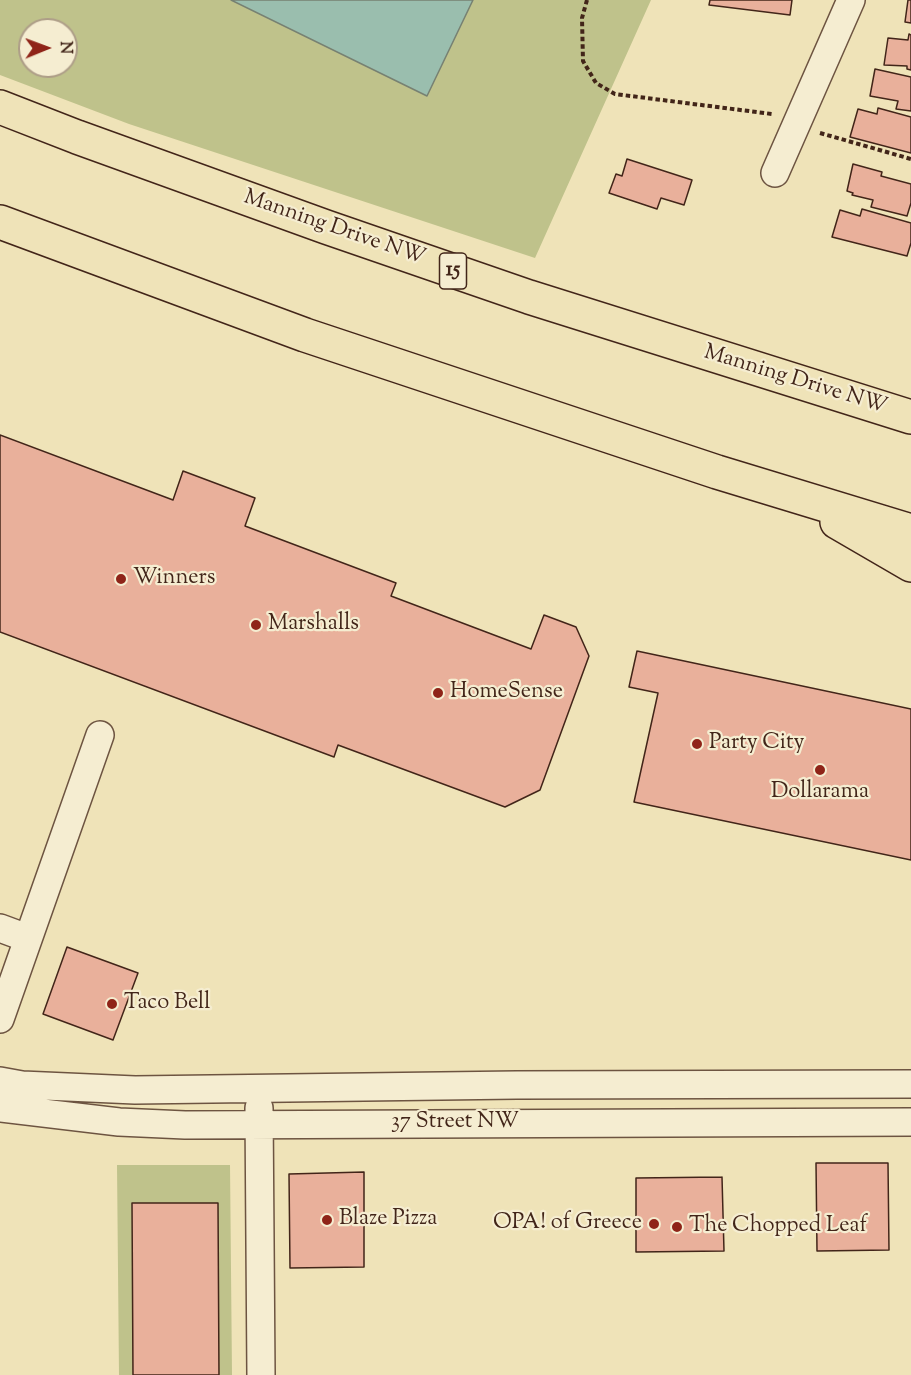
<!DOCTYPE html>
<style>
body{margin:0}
#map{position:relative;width:911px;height:1375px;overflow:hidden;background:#efe3b8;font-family:"Sorts Mill Goudy",serif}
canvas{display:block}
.north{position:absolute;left:18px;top:18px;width:60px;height:60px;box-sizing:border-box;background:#f5edd1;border:2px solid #ad9d87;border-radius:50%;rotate:89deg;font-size:16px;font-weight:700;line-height:24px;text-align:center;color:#422519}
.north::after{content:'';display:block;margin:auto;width:21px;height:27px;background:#8f2418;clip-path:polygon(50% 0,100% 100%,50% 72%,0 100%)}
</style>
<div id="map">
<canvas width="911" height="1375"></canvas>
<div class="north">N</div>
</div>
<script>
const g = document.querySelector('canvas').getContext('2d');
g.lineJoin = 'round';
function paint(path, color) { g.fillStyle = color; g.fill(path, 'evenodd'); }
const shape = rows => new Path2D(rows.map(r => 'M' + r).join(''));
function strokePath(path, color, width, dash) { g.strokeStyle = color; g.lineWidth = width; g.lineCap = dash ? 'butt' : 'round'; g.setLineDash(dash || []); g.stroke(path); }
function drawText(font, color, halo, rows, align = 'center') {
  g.font = font + ' "Sorts Mill Goudy",serif'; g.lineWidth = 4.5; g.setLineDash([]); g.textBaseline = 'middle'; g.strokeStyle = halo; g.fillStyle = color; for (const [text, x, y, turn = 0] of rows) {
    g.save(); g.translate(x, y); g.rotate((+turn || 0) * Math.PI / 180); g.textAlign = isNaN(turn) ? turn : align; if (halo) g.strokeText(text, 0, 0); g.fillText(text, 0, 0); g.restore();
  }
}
const green = shape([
 [0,0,651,0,535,258,129,124,0,75],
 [30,30,66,30,66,66,30,66],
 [117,1165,230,1165,232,1375,119,1375]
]);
const water = shape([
 [231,0,473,0,427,96,231,0]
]);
const building = shape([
 [710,0,792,0,790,15,709,5,710,0],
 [908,0,911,0,911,23,905,22,908,0],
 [909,34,911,35,911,70,907,69,907,66,884,65,888,38,908,40,909,34],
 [875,69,911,77,911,111,896,109,898,101,870,96,875,69],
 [878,108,911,117,911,153,850,137,858,109,877,114,878,108],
 [627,159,692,180,684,205,661,198,657,209,609,193,616,174,622,176,627,159],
 [853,164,882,172,881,176,911,184,911,203,907,216,871,207,873,200,852,195,853,193,847,191,853,164],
 [862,209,911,223,911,243,907,256,832,237,840,210,860,216,862,209],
 [0,435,173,500,183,471,255,498,245,526,396,583,391,596,531,649,544,615,576,627,589,656,540,790,505,807,338,745,334,757,0,632,0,435],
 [637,651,911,709,911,860,634,802,658,693,629,687,637,651],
 [67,947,138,973,113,1040,43,1014,67,947],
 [816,1163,888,1163,889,1250,817,1251,816,1163],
 [364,1172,364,1267,290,1268,289,1174,364,1172],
 [722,1177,724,1251,636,1252,636,1178,722,1177],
 [132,1203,218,1203,219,1375,133,1375,132,1203]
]);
const path = shape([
 [587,0,582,18,583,61,596,83,615,94,772,114],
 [820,133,911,159]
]);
const minor = shape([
 [775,173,851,0],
 [0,928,27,938],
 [0,1019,100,735],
 [0,1081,22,1085,135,1090,517,1085,911,1084],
 [0,1108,119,1122,185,1125,911,1122],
 [259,1108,261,1375]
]);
const major = shape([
 [0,107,77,137,326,227,529,297,911,417],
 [0,222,305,335,717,472,911,531],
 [837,522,911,565]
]);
const markers = [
 [121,579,6,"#8f2418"],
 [256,625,6,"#8f2418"],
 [438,693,6,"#8f2418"],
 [697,744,6,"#8f2418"],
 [820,770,6,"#8f2418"],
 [112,1004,6,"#8f2418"],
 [327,1220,6,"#8f2418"],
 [654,1224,6,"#8f2418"],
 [677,1227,6,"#8f2418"]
];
const shields = [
 [453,271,27]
];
const shieldNames = [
 ["15",453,271]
];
const streetNames = [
 ["Manning Drive NW",334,229,19],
 ["Manning Drive NW",795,381,17],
 ["37 Street NW",455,1123]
];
const poiNames = [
 ["Winners",133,579],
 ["Marshalls",268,625],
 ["HomeSense",450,693],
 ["Party City",709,744],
 ["Dollarama",820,793,"center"],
 ["Taco Bell",124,1004],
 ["Blaze Pizza",339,1220],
 ["OPA! of Greece",642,1224,"right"],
 ["The Chopped Leaf",689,1227]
];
paint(green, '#bfc28b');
paint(water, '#9abeae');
strokePath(water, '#778172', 1.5);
paint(building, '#e9b09b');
strokePath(building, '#422519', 1.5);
strokePath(minor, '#6d5441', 30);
strokePath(major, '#422519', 36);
strokePath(path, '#422519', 4, [4.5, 3]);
strokePath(minor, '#f5edd1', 27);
strokePath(major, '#efe3b8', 33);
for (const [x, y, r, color] of markers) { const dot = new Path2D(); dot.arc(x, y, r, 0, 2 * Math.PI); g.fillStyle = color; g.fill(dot); strokePath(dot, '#f5edd1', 2); }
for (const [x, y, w] of shields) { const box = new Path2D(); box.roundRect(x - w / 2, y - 18, w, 36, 4.5); g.fillStyle = '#f5edd1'; g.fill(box); strokePath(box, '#422519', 1.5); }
drawText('bold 21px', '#422519', null, shieldNames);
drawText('22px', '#422519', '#f5edd1', streetNames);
drawText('22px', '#422519', '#f5edd1', poiNames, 'left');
</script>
